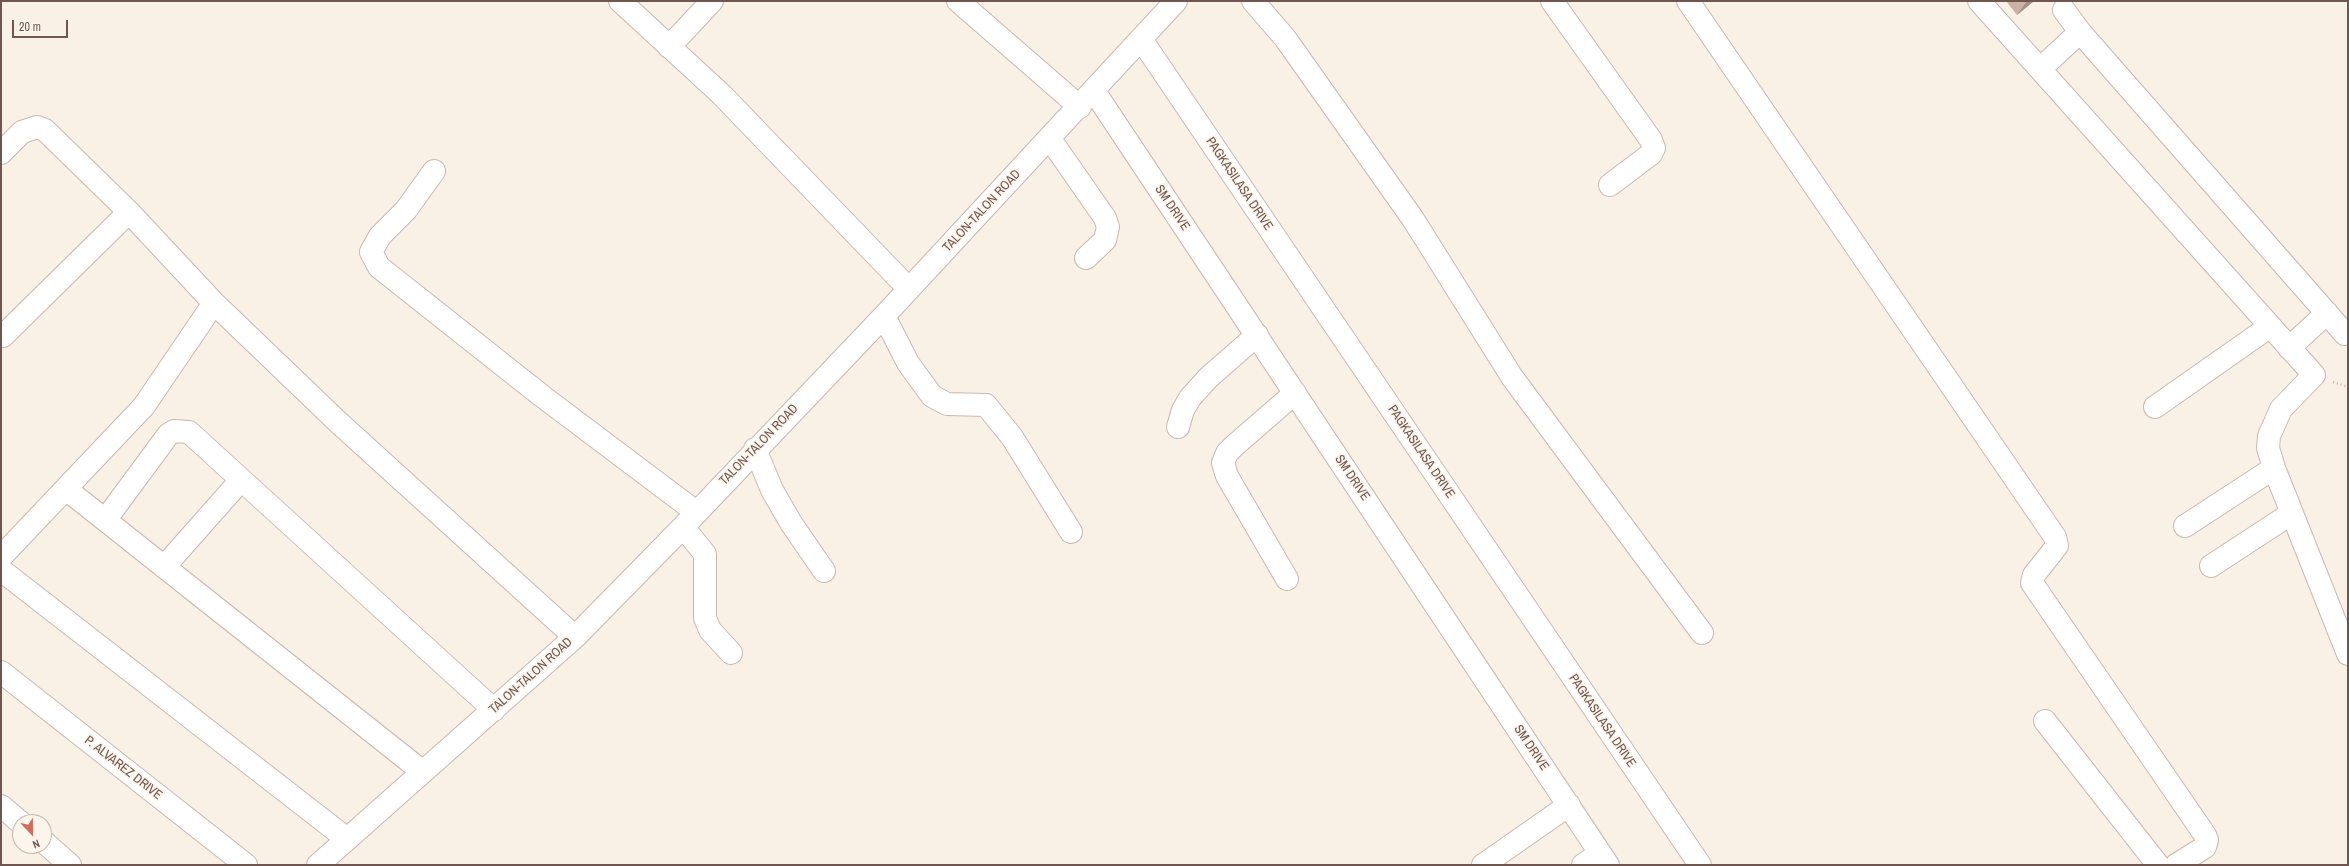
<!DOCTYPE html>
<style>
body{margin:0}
#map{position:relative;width:2349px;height:866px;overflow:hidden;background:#f9f0e6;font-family:"Archivo Narrow",sans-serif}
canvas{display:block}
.frame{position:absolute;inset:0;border:2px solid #6f574f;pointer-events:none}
.north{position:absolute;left:12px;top:814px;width:40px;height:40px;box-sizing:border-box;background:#fcf5ec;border:1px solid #c4b6ad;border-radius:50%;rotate:158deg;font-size:11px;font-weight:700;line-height:16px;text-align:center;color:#6f574f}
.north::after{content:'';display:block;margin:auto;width:14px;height:18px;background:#d36c5c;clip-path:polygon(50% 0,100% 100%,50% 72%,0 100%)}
.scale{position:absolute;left:12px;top:20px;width:56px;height:18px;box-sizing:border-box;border:2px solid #6f574f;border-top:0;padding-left:5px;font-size:12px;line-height:14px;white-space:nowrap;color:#6f574f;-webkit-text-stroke:3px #fcf5ec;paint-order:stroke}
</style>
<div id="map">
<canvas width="2349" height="866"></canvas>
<div class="frame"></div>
<div class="north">N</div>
<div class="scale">20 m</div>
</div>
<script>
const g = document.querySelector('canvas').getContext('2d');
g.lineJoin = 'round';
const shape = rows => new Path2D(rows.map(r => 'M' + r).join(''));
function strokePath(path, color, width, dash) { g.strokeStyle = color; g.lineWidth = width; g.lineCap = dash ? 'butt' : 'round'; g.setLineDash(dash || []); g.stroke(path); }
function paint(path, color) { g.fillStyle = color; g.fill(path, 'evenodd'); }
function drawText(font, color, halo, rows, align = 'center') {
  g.font = font + ' "Archivo Narrow",sans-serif'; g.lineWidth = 3.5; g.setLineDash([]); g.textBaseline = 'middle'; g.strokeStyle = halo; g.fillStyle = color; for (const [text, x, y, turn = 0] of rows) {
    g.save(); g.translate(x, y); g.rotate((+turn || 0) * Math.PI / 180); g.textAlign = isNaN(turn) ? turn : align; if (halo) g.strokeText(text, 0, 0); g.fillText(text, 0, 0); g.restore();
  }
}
const path = shape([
 [2333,382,2348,387]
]);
const minor = shape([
 [620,1,722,95,909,289],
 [958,1,1080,107],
 [1253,1,1285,38,1413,219,1512,377,1702,633],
 [1552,1,1651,140,1654,148,1651,154,1610,185],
 [1688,1,2055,537,2057,546,2034,575,2032,583,2205,835,2207,840,2205,847,2176,865],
 [1979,1,2314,375,2281,409,2269,436,2268,448,2274,468,2348,654],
 [2064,10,2080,32,2345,334],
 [1141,39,1700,865],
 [669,47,712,1],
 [2040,69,2080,32],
 [1094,91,1608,865],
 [1050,139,1105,218,1108,227,1105,240,1086,258],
 [1,153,22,132,37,127,45,130,129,212,214,303,338,422,575,637],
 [434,171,406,210,380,236,371,252,379,267,542,396,696,512],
 [884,316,908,363,932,396,947,404,986,405,1012,437,1071,532],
 [3,336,129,212],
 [2289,348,2327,313],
 [2155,407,2269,327],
 [1178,427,1183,410,1190,398,1208,378,1257,335],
 [755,449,772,490,791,523,824,571],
 [66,489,423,772],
 [106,519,168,435,174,431,189,432,494,710],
 [2185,526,2274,468],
 [683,527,705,554,705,618,710,630,731,653],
 [1,557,144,406,214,303],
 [2211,566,2292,513],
 [164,567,241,480],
 [1,570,347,839],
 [1287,579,1227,476,1223,463,1227,453,1234,446,1295,393],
 [1,672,246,865],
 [2045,721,2158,865],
 [1,806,20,822],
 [44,842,70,865],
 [318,865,575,637,683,527,884,316,1176,1],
 [1483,865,1569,805],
 [1583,865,1600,853]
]);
const wall = shape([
 [2006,1,2034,1,2017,15]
]);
const shadedWall = shape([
 [2027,1,2034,1,2017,15]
]);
const streetNames = [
 ["PAGKASILASA DRIVE",1239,184,56],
 ["SM DRIVE",1172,208,56],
 ["TALON-TALON ROAD",982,211,-47],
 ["TALON-TALON ROAD",759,445,-46],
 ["PAGKASILASA DRIVE",1421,452,56],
 ["SM DRIVE",1352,478,56],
 ["TALON-TALON ROAD",531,676,-42],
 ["PAGKASILASA DRIVE",1602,721,56],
 ["SM DRIVE",1531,748,56],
 ["P. ALVAREZ DRIVE",123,768,38]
];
strokePath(minor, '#c9b8ae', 24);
strokePath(path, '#cfb2a5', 2.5, [1, 3]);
strokePath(minor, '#fff', 22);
paint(wall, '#cab2a7');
paint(shadedWall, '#a49188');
drawText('13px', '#6f574f', '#fcf5ec', streetNames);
</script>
